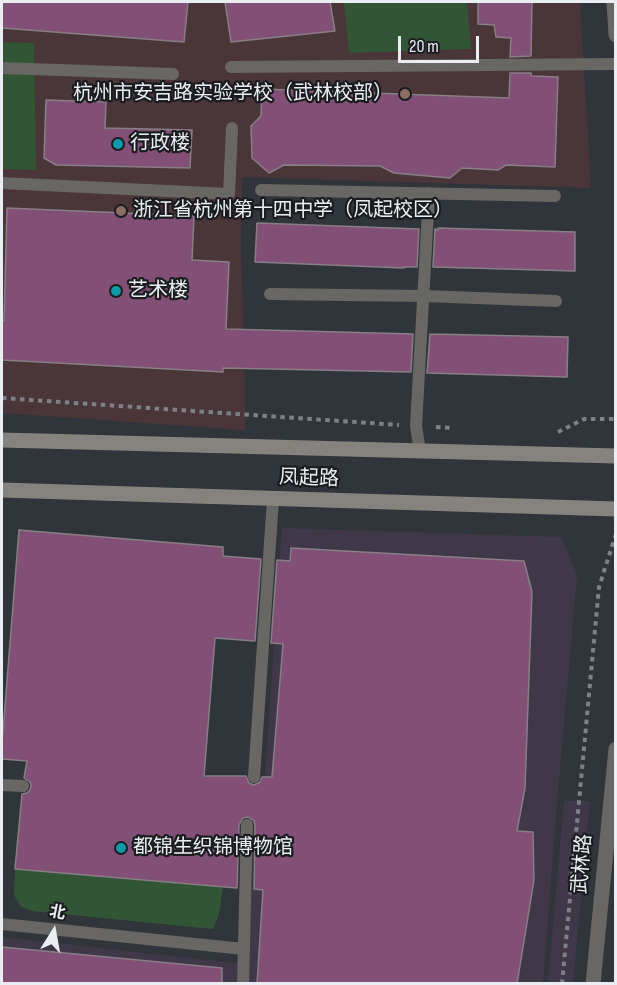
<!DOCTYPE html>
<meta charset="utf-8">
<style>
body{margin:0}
#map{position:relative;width:617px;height:985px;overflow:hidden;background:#30353b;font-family:"Sofia Sans Condensed","Noto Sans SC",sans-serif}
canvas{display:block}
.frame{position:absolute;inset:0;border:3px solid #eaeef2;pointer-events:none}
.north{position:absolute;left:24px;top:901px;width:60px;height:60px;-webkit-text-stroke:4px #1a1c1f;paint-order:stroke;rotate:11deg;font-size:16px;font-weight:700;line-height:24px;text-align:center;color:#eaeef2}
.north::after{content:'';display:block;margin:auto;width:21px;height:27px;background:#eaeef2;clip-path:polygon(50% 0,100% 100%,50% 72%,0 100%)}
.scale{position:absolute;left:398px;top:36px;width:81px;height:27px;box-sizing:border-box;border:3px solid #eaeef2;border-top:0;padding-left:8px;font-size:18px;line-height:21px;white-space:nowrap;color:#eaeef2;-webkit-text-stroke:4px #1a1c1f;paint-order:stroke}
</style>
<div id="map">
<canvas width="617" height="985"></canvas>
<div class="frame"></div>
<div class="north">北</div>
<div class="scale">20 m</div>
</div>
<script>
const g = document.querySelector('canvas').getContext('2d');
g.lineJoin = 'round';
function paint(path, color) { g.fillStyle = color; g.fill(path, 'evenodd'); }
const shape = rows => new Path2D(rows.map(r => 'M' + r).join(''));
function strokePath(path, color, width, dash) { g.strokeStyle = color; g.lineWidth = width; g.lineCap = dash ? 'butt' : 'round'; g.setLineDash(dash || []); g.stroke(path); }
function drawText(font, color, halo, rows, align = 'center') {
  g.font = font + ' "Sofia Sans Condensed","Noto Sans SC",sans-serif'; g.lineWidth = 4.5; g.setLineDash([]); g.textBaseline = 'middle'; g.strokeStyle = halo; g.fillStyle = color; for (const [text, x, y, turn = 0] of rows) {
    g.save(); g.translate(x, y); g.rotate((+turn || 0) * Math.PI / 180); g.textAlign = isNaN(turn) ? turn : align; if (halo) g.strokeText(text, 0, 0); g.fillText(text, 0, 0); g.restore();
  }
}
const commercial = shape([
 [282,528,561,537,577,575,557,802,543,983,2,984,2,937,243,964,264,791],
 [564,801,590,801,573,983,548,983]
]);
const education = shape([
 [2,2,580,2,591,188,242,177,241,246,245,391,245,430,2,413]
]);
const green = shape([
 [344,2,467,2,471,49,349,53],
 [2,42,34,43,36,170,2,169],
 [15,869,223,887,219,914,213,929,202,928,32,911,21,907,14,895]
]);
const building = shape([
 [2,2,188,2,184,42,2,28,2,2],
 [225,2,330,2,335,31,231,42,225,2],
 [478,2,532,2,531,56,510,57,511,38,496,37,494,25,478,24,478,2],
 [510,73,531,73,531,76,558,77,555,167,506,165,498,170,462,168,450,178,394,173,380,166,284,165,269,173,252,158,251,126,261,116,262,89,509,98,510,73],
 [46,100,106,102,105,128,192,130,190,168,56,165,44,158,46,100],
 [7,208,194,216,192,260,229,262,226,329,413,334,411,372,223,368,223,372,2,360,2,321,4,321,7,208],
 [257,223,419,229,417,267,404,267,404,268,255,262,257,223],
 [438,228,575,232,575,271,433,267,435,229,438,230,438,228],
 [430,334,568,337,567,377,427,373,430,334],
 [19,530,223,547,223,556,261,559,255,641,215,638,204,776,246,776,249,783,254,785,260,782,262,777,272,777,283,644,271,643,277,560,290,561,291,548,524,561,532,592,525,788,517,831,533,832,534,880,517,984,257,984,263,890,254,889,255,825,254,821,248,817,243,818,239,825,237,888,15,869,22,794,27,793,30,790,31,786,30,782,24,778,27,761,2,759,2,744,19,530],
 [2,947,222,968,222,984,2,984,2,947]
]);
const path = shape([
 [2,398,399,425],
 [436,427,453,428],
 [558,432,584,419,616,419],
 [562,984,599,587,616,534]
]);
const service = shape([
 [231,67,616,64],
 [2,68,173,74],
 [2,183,229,194,232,128],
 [261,190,555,196],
 [270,294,424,296,556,301],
 [420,451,416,426,429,193],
 [254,777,273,499],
 [2,785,23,786],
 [2,924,244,949],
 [243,984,247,825]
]);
const tertiary = shape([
 [614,2,616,35],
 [593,984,616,749]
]);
const secondary = shape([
 [2,440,616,456],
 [2,490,616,509]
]);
const markers = [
 [405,94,6,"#8d6e63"],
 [118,144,6,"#0f9aa8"],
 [121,211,6,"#8d6e63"],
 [116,291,6,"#0f9aa8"],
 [121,848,6,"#0f9aa8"]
];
const poiNames = [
 ["杭州市安吉路实验学校（武林校部）",393,94,"right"],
 ["行政楼",130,144],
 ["浙江省杭州第十四中学（凤起校区）",133,211],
 ["艺术楼",128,291],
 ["都锦生织锦博物馆",133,848]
];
const streetNames = [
 ["凤起路",309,479,2],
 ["武林路",583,864,-85]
];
paint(commercial, '#403848');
paint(education, '#4a3539');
paint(green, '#325535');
paint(building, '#824f76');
strokePath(building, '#877f85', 1.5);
strokePath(path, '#7d8287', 4, [4.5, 4.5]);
strokePath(service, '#696764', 12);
strokePath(tertiary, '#696764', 15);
strokePath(secondary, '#86837e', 15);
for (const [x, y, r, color] of markers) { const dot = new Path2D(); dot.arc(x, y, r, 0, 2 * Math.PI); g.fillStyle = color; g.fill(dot); strokePath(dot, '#1a1c1f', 2); }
drawText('20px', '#eaeef2', '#1a1c1f', poiNames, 'left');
drawText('20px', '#eaeef2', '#1a1c1f', streetNames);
</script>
